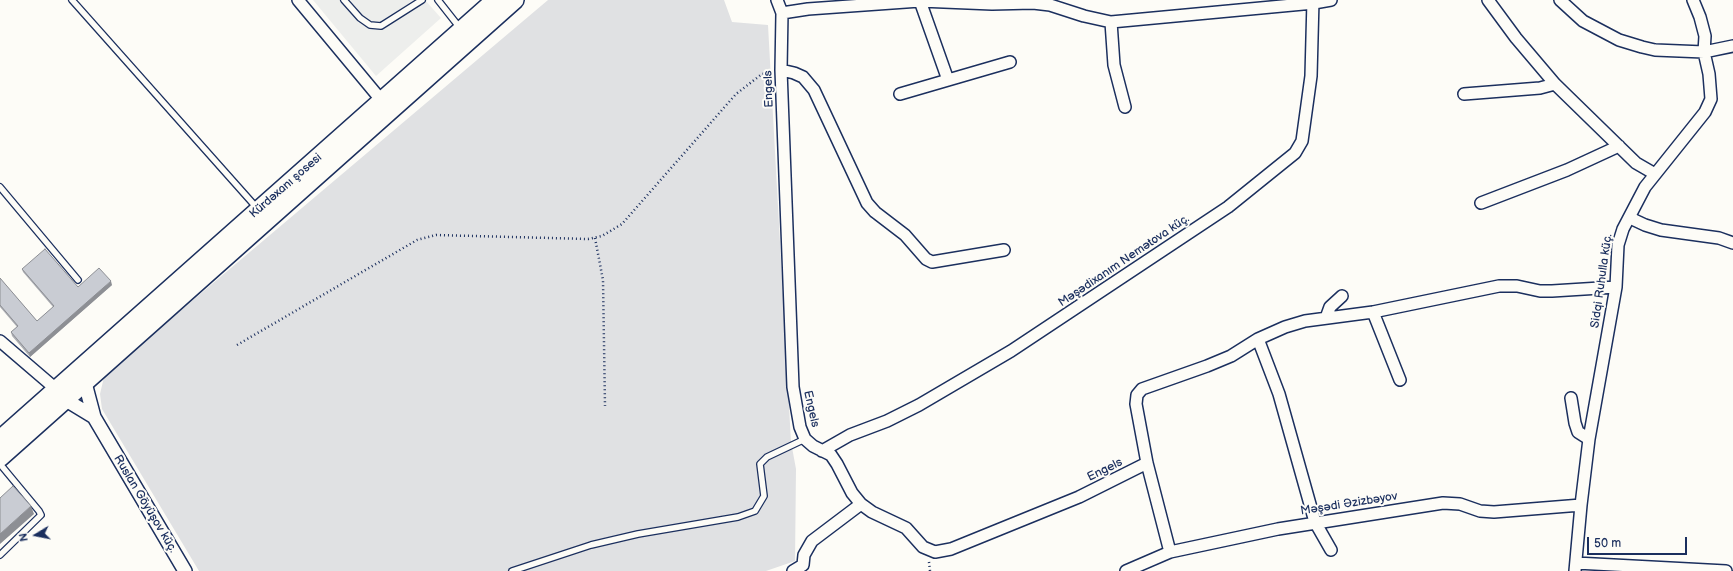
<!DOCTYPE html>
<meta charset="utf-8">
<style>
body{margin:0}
#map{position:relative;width:1733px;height:571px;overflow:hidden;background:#fdfcf7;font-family:"Balsamiq Sans",sans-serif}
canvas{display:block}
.north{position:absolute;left:16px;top:515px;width:40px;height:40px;-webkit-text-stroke:3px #fdfcf7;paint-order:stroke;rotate:260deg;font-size:11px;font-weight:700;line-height:16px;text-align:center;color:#1b2f5e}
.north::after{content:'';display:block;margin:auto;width:14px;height:18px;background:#1b2f5e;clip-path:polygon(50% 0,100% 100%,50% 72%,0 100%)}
.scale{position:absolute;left:1587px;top:537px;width:100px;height:18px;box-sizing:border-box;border:2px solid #1b2f5e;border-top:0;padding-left:5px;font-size:12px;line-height:14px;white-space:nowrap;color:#1b2f5e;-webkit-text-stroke:3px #fdfcf7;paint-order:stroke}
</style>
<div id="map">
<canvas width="1733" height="571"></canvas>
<div class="north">N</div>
<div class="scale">50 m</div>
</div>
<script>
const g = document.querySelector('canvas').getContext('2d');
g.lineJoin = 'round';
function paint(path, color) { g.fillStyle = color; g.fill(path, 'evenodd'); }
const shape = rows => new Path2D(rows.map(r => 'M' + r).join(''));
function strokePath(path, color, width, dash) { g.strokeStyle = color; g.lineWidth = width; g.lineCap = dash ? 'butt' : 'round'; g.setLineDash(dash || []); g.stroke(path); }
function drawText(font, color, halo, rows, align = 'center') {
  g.font = font + ' "Balsamiq Sans",sans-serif'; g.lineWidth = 4; g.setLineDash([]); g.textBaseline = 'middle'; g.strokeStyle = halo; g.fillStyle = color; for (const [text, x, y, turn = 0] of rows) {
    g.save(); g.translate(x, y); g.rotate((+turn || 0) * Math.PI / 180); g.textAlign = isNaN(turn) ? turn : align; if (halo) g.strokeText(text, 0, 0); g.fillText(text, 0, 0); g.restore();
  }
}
const built = shape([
 [313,0,425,0,441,18,376,76]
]);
const green = shape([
 [548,0,724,0,732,22,768,25,791,442,796,469,795,561,766,571,199,571,102,409,100,394,104,377,115,366]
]);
const path = shape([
 [595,238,603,280,605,406],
 [237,345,417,240,436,235,588,239,602,236,622,224,736,94,762,74,770,73],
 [929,562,930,571]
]);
const service = shape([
 [72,0,257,208],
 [344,0,360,18,370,25,381,26,422,0],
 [438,0,460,28],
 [0,187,78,280],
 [0,464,39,511,41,515,0,555],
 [512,571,591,545,638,534,738,517,755,511,764,496,760,464,767,457,805,439]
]);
const minor = shape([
 [298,0,382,101],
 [777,0,782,13,781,70,793,387,800,427,805,439,813,446,831,455,837,464,852,493,861,504,872,512,906,528,923,547,935,552,951,549,1079,497,1147,463],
 [1488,0,1516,38,1555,84,1636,163,1655,174],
 [1560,0,1583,21,1619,40,1642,47,1655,50,1704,52,1733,46],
 [920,1,948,80],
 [782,13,808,9,920,1,992,4,1033,3,1050,5,1084,16,1111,22,1314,3,1331,0],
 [1111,22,1114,65,1125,107],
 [781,70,794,73,803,77,814,90,867,203,875,212,905,235,926,259,932,262,1004,250],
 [900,94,1010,62],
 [1464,94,1540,88,1555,84],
 [1481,203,1567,170,1619,146],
 [1630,218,1645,225,1661,230,1719,238,1733,243],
 [1373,312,1400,380],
 [1326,318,1330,307,1342,296],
 [1258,339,1279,394,1315,522,1331,550],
 [0,341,56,389],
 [1571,398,1575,423,1578,432,1589,439],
 [822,451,850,435,887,421,919,405,1011,351,1228,207,1295,153,1302,141,1311,76,1313,0],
 [1170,552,1147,463,1136,404,1137,395,1142,389,1207,366,1231,356,1258,339,1285,327,1305,321,1373,312,1499,286,1517,286,1540,291,1552,291,1616,287],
 [1576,563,1726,571],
 [793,571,803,565,804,555,812,541,861,504],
 [1126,571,1170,552,1278,529,1443,503,1460,504,1480,511,1494,512,1581,505],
 [1575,571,1581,505,1589,439,1616,287,1618,245,1623,229,1645,187,1705,112,1711,99,1709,74,1704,52,1705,36,1700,17,1693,0]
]);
const tertiary = shape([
 [85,383,94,417,185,571],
 [66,400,94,417]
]);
const primary = shape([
 [0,439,495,0],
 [0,458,515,0]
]);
const wall = shape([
 [22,269,78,287,112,285,30,357,12,336,11,332,17,327,0,307,0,278,37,321,53,307,23,272]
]);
const shadedWall = shape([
 [111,281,112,285,30,357,29,353],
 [31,506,34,514,0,544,0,534]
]);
const building = shape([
 [45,249,78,287,99,268,111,281,29,353,11,332,18,326,0,305,0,278,37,321,54,306,22,269,45,249],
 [13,486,31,506,0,534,0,498,13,486]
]);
const streetNames = [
 ["Engels",769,89,-92],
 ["Kürdəxanı şosesi",286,186,-41],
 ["Məşədixanım Nemətova küç.",1124,261,-34],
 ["Sidqi Ruhulla küç.",1602,281,-82],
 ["Engels",811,409,77],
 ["Engels",1105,470,-26],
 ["Ruslan Göyüşov küç.",145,504,59],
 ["Məşədi Əzizbəyov",1349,504,-9]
];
paint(built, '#edeeec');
paint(green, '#e0e1e3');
strokePath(service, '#1b2f5e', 8);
strokePath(minor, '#1b2f5e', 14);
strokePath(tertiary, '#1b2f5e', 16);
strokePath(primary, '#1b2f5e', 20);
strokePath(path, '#1b2f5e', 2.5, [1, 3]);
strokePath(service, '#fdfcf7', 5.5);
strokePath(minor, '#fdfcf7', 11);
strokePath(tertiary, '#fdfcf7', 13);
strokePath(primary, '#fdfcf7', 17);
paint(wall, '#adafb5');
paint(shadedWall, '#8d8f94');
paint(building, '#c9ccd3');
strokePath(building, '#8d8f94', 1);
drawText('12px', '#1b2f5e', '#fdfcf7', streetNames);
</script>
